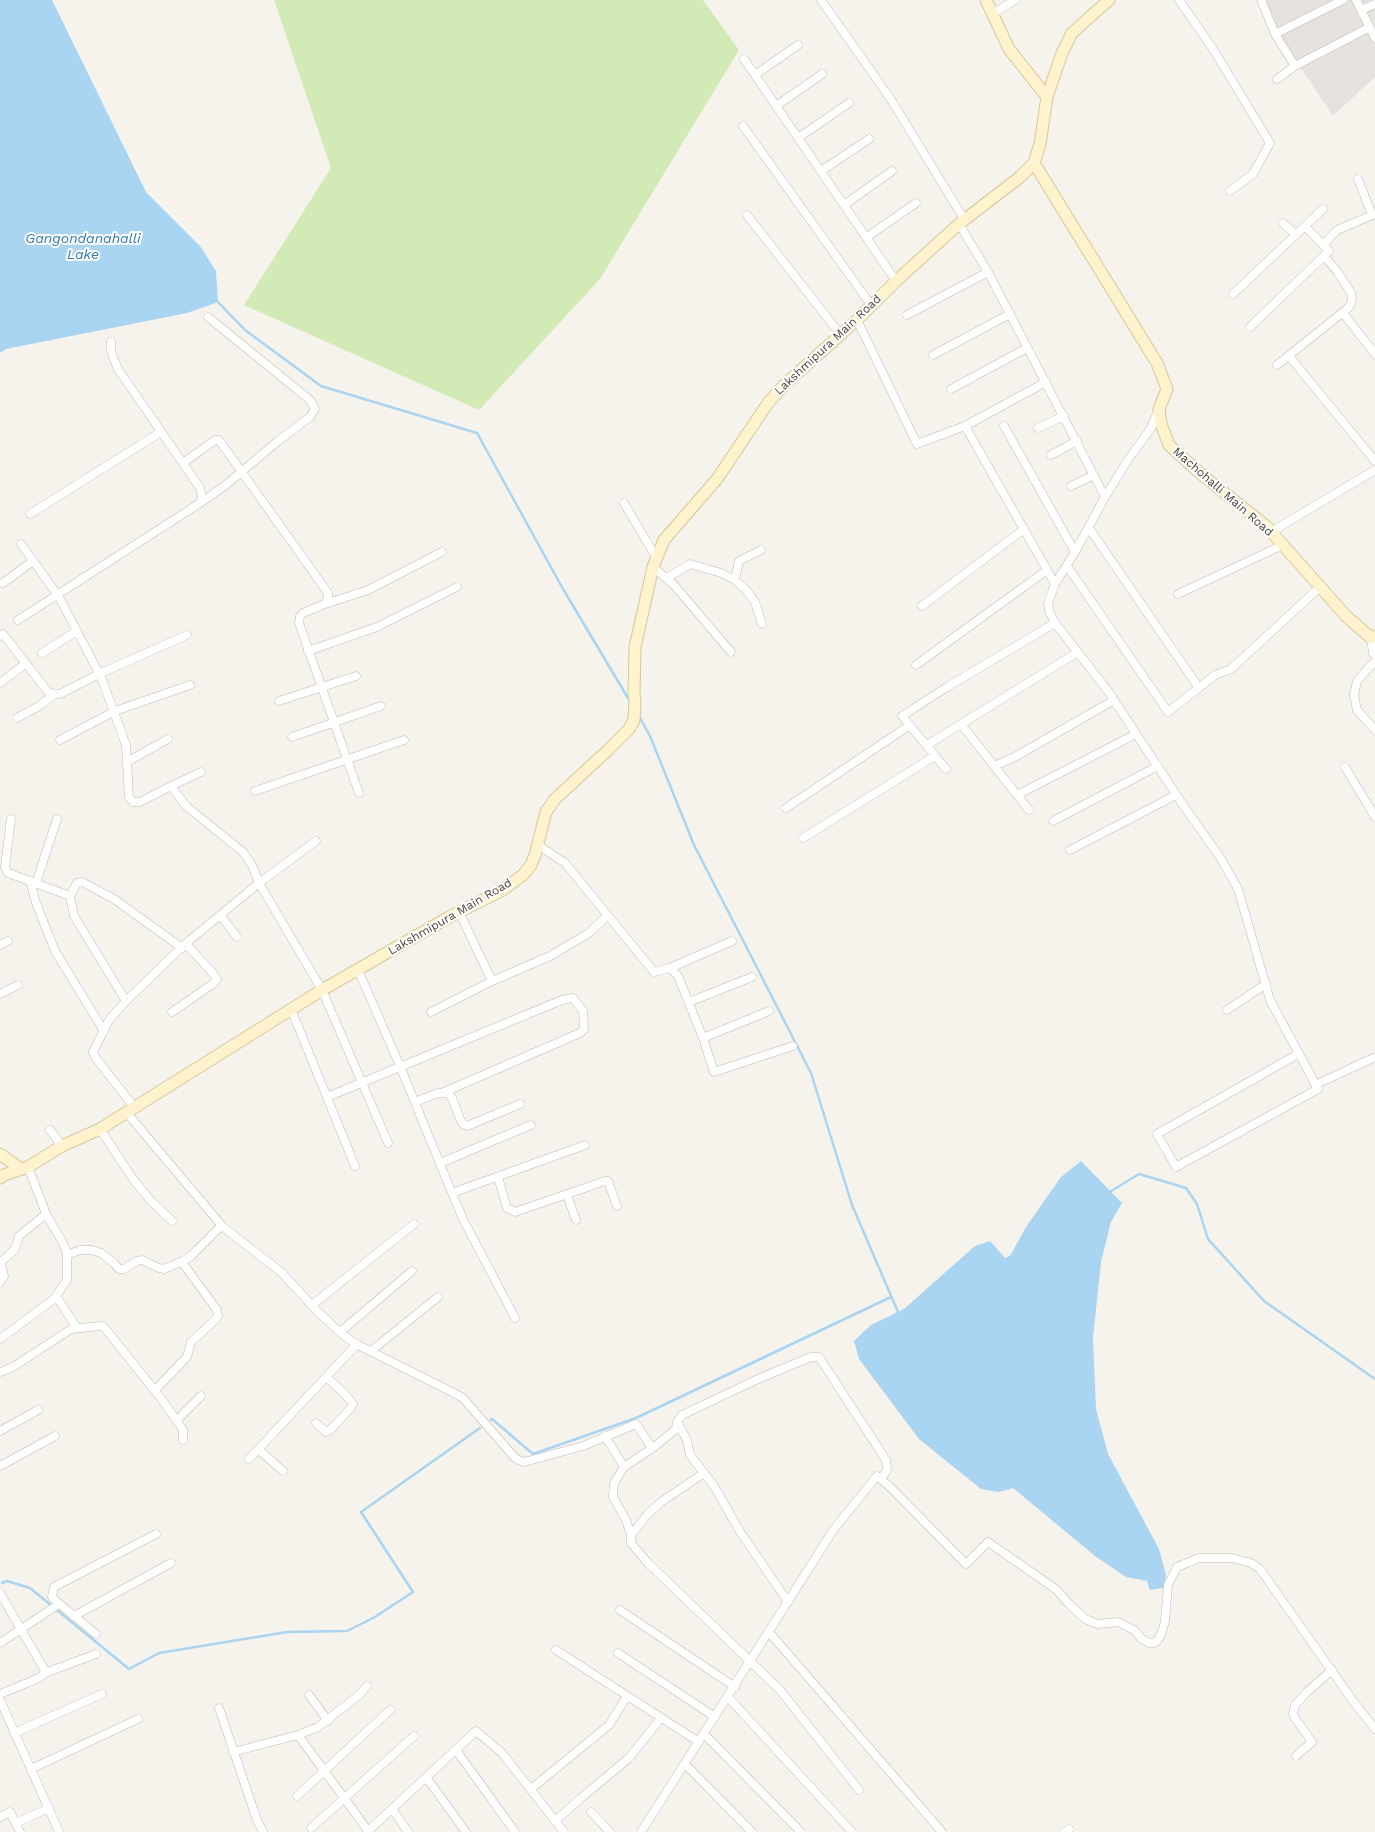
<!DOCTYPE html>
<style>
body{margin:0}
canvas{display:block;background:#f6f3ec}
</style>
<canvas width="1375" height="1832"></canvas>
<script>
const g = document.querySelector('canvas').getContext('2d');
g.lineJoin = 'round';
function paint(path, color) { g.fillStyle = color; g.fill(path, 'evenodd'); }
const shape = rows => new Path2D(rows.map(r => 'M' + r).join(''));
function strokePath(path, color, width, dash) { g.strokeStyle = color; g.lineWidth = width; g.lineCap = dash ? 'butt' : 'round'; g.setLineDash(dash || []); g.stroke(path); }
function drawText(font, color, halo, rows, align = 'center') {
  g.font = font + ' "Work Sans",sans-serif'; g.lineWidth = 4; g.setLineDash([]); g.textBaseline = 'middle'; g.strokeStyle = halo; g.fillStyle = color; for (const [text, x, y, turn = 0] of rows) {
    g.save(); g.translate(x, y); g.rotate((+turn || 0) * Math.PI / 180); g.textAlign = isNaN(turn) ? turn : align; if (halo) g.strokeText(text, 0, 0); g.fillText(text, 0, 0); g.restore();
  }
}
const industrial = shape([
 [1256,0,1375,0,1375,77,1333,116]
]);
const green = shape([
 [274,0,703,0,739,50,600,279,479,410,244,305,331,168]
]);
const water = shape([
 [0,0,52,0,146,192,200,246,216,271,218,302,187,313,6,349,0,353],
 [1081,1161,1122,1203,1111,1222,1101,1262,1093,1338,1096,1409,1108,1454,1159,1549,1166,1575,1163,1588,1150,1590,1147,1581,1126,1577,1095,1556,1013,1488,999,1492,981,1489,919,1439,859,1359,854,1341,871,1325,904,1309,975,1246,990,1241,1005,1258,1010,1256,1026,1227,1061,1177]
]);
const stream = shape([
 [216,300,245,330,321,386,477,433,563,589,631,703],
 [639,716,650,736,694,845,811,1073,852,1205,898,1312,901,1314],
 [1108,1193,1139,1174,1186,1188,1197,1204,1208,1239,1264,1301,1375,1379],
 [491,1420,492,1419,533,1454,636,1418,891,1297],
 [2,1583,7,1581,30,1588,129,1669,159,1653,287,1632,347,1631,375,1617,413,1592,361,1512,480,1428]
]);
const street = shape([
 [821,0,890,98,964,219],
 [1179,0,1213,49,1270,143,1253,174,1230,191],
 [1356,0,1375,38],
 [1262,2,1275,34,1295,66,1277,79],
 [1361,10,1375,4],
 [992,14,1015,0],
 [1275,34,1343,0],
 [744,59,896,281],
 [1295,66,1370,27],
 [755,75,798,45],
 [776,106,822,74],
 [743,126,871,305],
 [798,138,849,103],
 [821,171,869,139],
 [1358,179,1372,215],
 [844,205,892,171],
 [747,215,840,334],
 [1283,223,1296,235],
 [959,224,988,272,1105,497],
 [1305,226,1323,209],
 [867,237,916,203],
 [1323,245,1337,230,1375,214],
 [1233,294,1305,226,1329,251,1250,327],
 [1343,313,1375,354],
 [907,315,988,272],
 [857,320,917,444,965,426,1046,382],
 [933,355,1010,314],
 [1289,356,1375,461],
 [1277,365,1347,309,1351,304,1352,299,1351,293,1337,271,1324,256],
 [951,389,1027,348],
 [1159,409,1151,428,1126,463,1105,497,1075,552,1055,584,1048,603,1049,611,1055,623,1108,691,1183,805,1220,857,1238,889,1270,1000,1318,1089,1176,1167,1157,1134,1298,1054],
 [965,426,1055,584],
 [1004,426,1075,552],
 [1038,428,1064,416],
 [1051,455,1077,441],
 [183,463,215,440,219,440,328,593,328,599,325,604,303,613,300,616,299,623,359,793],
 [1071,486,1094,475],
 [200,503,227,484,278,441,310,417,315,409,310,400,208,317],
 [624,503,656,557],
 [30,514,161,432],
 [1089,528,1199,688],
 [1271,532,1375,470],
 [21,544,59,597,101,677,126,745,129,797,133,802,140,802,171,786,186,806,243,852,252,865,259,883,322,990,388,1143],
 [1067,566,1168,712,1215,675,1231,669,1320,587],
 [653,567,674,585,731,652],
 [667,578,690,564,721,573,735,580,746,590,755,602,762,624],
 [735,580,739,561,761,550],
 [3,583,33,561],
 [1178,594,1283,545],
 [325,604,368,590,442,552],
 [922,606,1024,529],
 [18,620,200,503,202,497,200,488,118,369,113,357,111,349,111,342],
 [0,636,3,634,48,692,55,694,60,694,99,674,187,635],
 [1371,638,1373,653,1375,655],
 [308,651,377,627,457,587],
 [42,653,77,631],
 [1375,661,1357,681,1354,695,1357,710,1375,730],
 [916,665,1047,570],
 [0,683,26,663],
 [279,701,356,676],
 [17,718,39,706,55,694],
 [961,724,1029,810],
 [292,737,381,706],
 [60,740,115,711,190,685],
 [927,745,1078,652],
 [127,762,168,739],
 [994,766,1013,758,1114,700],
 [1345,767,1375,817],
 [946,769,902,716,947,687,1055,623],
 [171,786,201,772],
 [255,791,404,740],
 [1017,795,1136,734],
 [786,808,910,725],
 [11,819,5,867,8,873,70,896],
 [1053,821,1158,766],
 [803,838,935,756],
 [538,845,565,863,654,972,670,968,678,976,703,1038,714,1072,793,1046],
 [1070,850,1176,795],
 [30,881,36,903,55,951,104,1031],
 [36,883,57,819],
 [459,912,492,981],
 [220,915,237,937],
 [0,945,8,941],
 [670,968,732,941],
 [358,970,400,1066,452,1193,585,1145],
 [0,994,18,985],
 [126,1001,74,916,70,896,77,883,82,882,114,899,182,948],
 [689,1002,752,977],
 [291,1009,355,1166],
 [1227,1010,1266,984],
 [172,1012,214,983,217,979,211,971,186,944],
 [431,1012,492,981,550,956,589,933,608,915],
 [703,1038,769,1011],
 [1315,1085,1375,1057],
 [327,1097,562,1000,573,998,583,1011,584,1029,580,1033,444,1092],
 [415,1102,438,1093,448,1093,452,1098,460,1119,463,1124,467,1126,520,1104],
 [134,1107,95,1057,93,1052,109,1020,126,1001,184,945,259,883,316,841],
 [126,1112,223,1227,281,1272,318,1312,342,1334,354,1343,450,1391,463,1398,516,1459,524,1462,583,1446,636,1424,650,1445,654,1447,676,1429,677,1422,682,1415,758,1379,811,1357,819,1357,886,1460,887,1470,881,1479],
 [100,1129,133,1179,151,1201,172,1221],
 [50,1130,62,1146],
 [440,1163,531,1125],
 [498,1177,507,1208,515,1212,605,1181,608,1181,609,1184,617,1206],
 [452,1193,464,1221,515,1318],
 [567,1195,576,1220],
 [67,1255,80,1250,92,1250,101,1253,114,1263,119,1269,124,1269,137,1261,142,1260,159,1268,164,1269,183,1261,191,1256,221,1226],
 [0,1282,4,1276,1,1265,2,1261,15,1249,19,1236,46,1214],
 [56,1296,77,1328],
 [312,1305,414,1224],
 [340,1332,412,1271],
 [0,1339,54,1299,67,1280,67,1253,62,1241,47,1216,28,1167],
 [371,1351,438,1297],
 [0,1372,13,1367,71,1329,100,1326,104,1327,163,1401,183,1430,183,1440],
 [155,1390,187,1357,191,1342,215,1320,218,1316,217,1310,182,1262],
 [177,1420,201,1396],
 [677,1422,687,1440,690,1455,714,1486,739,1530,788,1602],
 [316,1423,326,1432,329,1431,351,1408,353,1404,345,1394,326,1377],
 [0,1431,38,1410],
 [605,1436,624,1467],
 [258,1449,283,1471],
 [249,1459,357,1344],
 [0,1466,55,1436],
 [704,1473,661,1502,648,1514,631,1535,631,1543,647,1562,780,1690,859,1790],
 [631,1535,626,1520,613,1497,614,1483,624,1467,654,1447],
 [0,1593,44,1669,45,1673],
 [620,1610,735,1687],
 [74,1616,171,1563],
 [769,1632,942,1832],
 [96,1634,56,1601,52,1597,54,1587,156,1534],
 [0,1643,59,1604],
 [556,1650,699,1742],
 [618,1653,715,1717],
 [0,1694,39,1678,45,1673,96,1654],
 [309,1695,328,1721],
 [728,1697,852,1832],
 [0,1700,59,1832],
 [219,1708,257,1820,263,1832],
 [14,1733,102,1694],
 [704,1734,801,1832],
 [298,1735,369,1832],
 [456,1750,515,1832],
 [233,1752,298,1735,318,1727,359,1695,367,1686],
 [1296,1756,1312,1742,1295,1718,1293,1714,1295,1705,1307,1692,1332,1670],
 [685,1764,752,1832],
 [31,1769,138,1719],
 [426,1777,466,1832],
 [531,1789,609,1725,627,1696],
 [297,1796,390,1710],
 [392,1809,408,1832],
 [591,1812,610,1832],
 [0,1817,10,1812,20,1832],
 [555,1821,581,1798,629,1758,661,1718],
 [16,1823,49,1808],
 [311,1828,414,1736],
 [367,1832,476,1731,502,1753,564,1832],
 [641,1832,834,1529,877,1476,890,1487,966,1564,988,1542,1057,1590,1068,1603,1085,1619,1098,1624,1118,1622,1134,1630,1142,1639,1149,1643,1154,1643,1158,1640,1162,1632,1165,1621,1168,1585,1177,1567,1199,1558,1232,1558,1251,1563,1260,1569,1353,1701,1375,1729],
 [1064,1832,1069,1829]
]);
const secondary = shape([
 [986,0,1009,49,1047,97],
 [1034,163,1157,363,1167,389,1159,409,1161,424,1169,445,1201,474,1266,526,1346,616,1371,638,1375,636],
 [0,1154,21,1169],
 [0,1178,4,1175,28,1167,62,1146,100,1129,322,990,449,917,501,891,523,875,531,865,535,855,546,812,555,799,607,751,629,729,634,720,635,703,634,693,635,647,653,567,664,540,717,479,768,403,784,385,857,320,896,281,959,224,1020,177,1034,163,1040,144,1047,97,1062,53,1072,33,1109,0]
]);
const streetNames = [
 ["Lakshmipura Main Road",828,345,-43],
 ["Machohalli Main Road",1223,492,41],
 ["Lakshmipura Main Road",450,917,-30]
];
const waterNames = [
 ["Gangondanahalli",83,239],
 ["Lake",83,255]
];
paint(industrial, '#e6e2dd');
paint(green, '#d2eab5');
paint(water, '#a9d4f2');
strokePath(stream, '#a9d4f2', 2.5);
strokePath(street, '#c2bbae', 9);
strokePath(secondary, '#d6c79b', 13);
strokePath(street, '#fff', 8);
strokePath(secondary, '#fff3cd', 11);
drawText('12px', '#4b4439', '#fff', streetNames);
drawText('italic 14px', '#2e7ab2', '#fff', waterNames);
</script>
